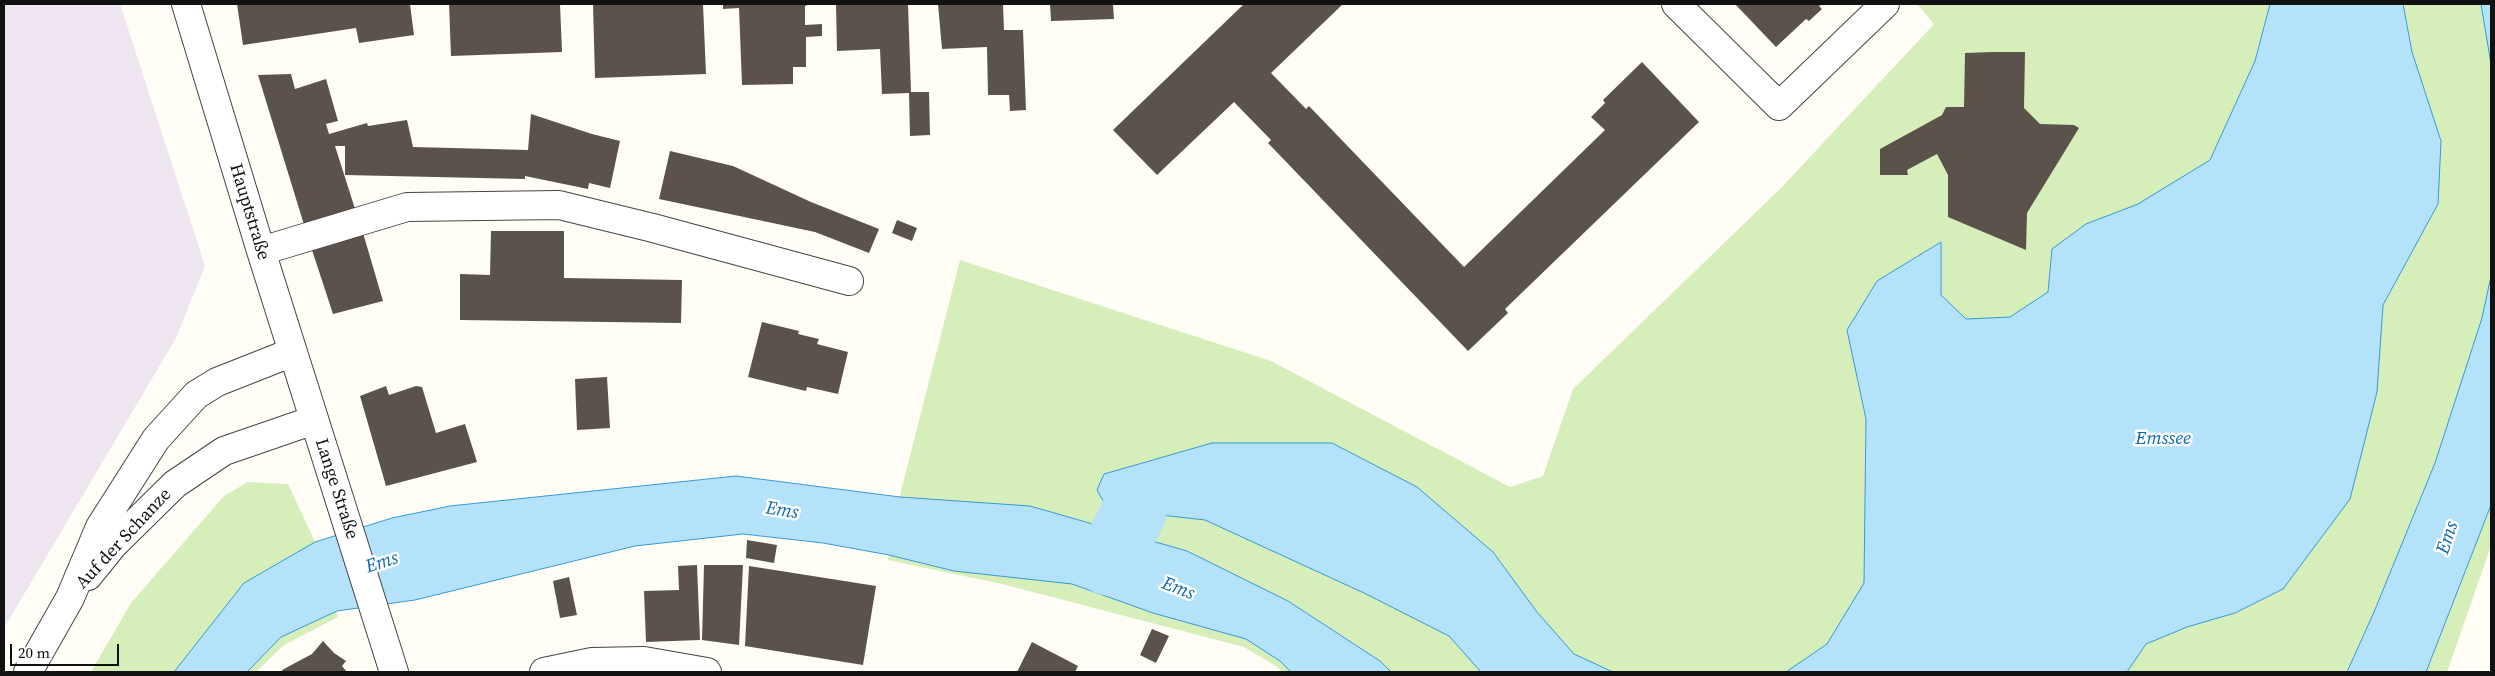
<!DOCTYPE html>
<meta charset="utf-8">
<style>
body{margin:0}
#map{position:relative;width:2495px;height:676px;overflow:hidden;background:#fffdf5;font-family:"Source Serif 4",serif}
canvas{display:block}
.frame{position:absolute;inset:0;border:5px solid #111;pointer-events:none}
.scale{position:absolute;left:10px;top:644px;width:109px;height:22px;box-sizing:border-box;border:2px solid #111;border-top:0;padding-left:6px;font-size:15px;line-height:18px;white-space:nowrap;color:#111;-webkit-text-stroke:4px #fff;paint-order:stroke}
</style>
<div id="map">
<canvas width="2495" height="676"></canvas>
<div class="frame"></div>
<div class="scale">20 m</div>
</div>
<script>
const g = document.querySelector('canvas').getContext('2d');
g.lineJoin = 'round';
function paint(path, color) { g.fillStyle = color; g.fill(path, 'evenodd'); }
const shape = rows => new Path2D(rows.map(r => 'M' + r).join(''));
function strokePath(path, color, width, dash) { g.strokeStyle = color; g.lineWidth = width; g.lineCap = dash ? 'butt' : 'round'; g.setLineDash(dash || []); g.stroke(path); }
function drawText(font, color, halo, rows, align = 'center') {
  g.font = font + ' "Source Serif 4",serif'; g.lineWidth = 5; g.setLineDash([]); g.textBaseline = 'middle'; g.strokeStyle = halo; g.fillStyle = color; for (const [text, x, y, turn = 0] of rows) {
    g.save(); g.translate(x, y); g.rotate((+turn || 0) * Math.PI / 180); g.textAlign = isNaN(turn) ? turn : align; if (halo) g.strokeText(text, 0, 0); g.fillText(text, 0, 0); g.restore();
  }
}
const industrial = shape([
 [4,4,120,4,205,266,176,338,4,628]
]);
const green = shape([
 [1917,4,2491,4,2491,546,2447,672,1282,672,1276,666,1244,647,1002,584,888,560,901,491,960,260,1271,361,1510,487,1543,476,1573,389,1781,188,1934,24],
 [248,482,288,484,315,542,338,617,284,645,256,672,91,672,131,603,224,496]
]);
const water = shape([
 [2270,4,2403,4,2412,52,2441,141,2438,204,2383,305,2377,392,2350,499,2283,589,2235,613,2187,627,2146,644,2127,672,1786,672,1827,644,1864,583,1866,419,1847,330,1877,281,1941,242,1941,295,1966,319,2010,317,2048,292,2052,249,2086,224,2138,204,2210,160,2255,61,2270,4],
 [2481,4,2491,4,2491,64,2481,4],
 [2491,276,2491,505,2426,672,2347,672,2374,612,2435,463,2482,318,2491,276],
 [1212,443,1332,443,1417,487,1493,552,1537,612,1574,654,1613,672,1481,672,1449,636,1364,593,1205,520,1134,512,1105,504,1097,490,1104,474,1212,443],
 [736,476,900,497,1030,506,1187,551,1288,601,1380,661,1391,672,1291,672,1280,661,1246,639,1153,613,1072,584,954,571,889,555,823,543,743,534,635,546,415,600,337,611,281,637,247,672,174,672,244,583,315,542,392,518,450,506,736,476]
]);
const river = shape([
 [1108,563,1134,512]
]);
const building = shape([
 [237,4,410,4,414,35,359,43,356,28,243,45],
 [449,4,560,4,562,52,451,56],
 [593,4,703,4,706,74,595,78],
 [723,4,810,4,805,6,805,25,822,24,822,36,806,37,806,67,793,67,793,84,742,85,739,8,723,9],
 [836,4,908,4,911,92,929,92,930,135,910,136,909,93,882,94,880,49,837,51],
 [938,4,1003,4,1004,30,1023,30,1026,110,1010,111,1009,95,988,95,987,47,942,49],
 [1050,4,1113,4,1114,19,1051,21],
 [1244,4,1343,4,1271,73,1306,109,1309,106,1464,267,1605,130,1591,117,1605,103,1603,100,1642,62,1699,122,1505,309,1508,313,1468,351,1268,143,1271,140,1234,102,1157,175,1113,130],
 [1735,4,1822,4,1819,6,1822,9,1809,21,1806,19,1776,47],
 [1994,52,2025,52,2024,108,2040,124,2074,125,2079,128,2027,213,2026,250,1948,217,1948,175,1937,154,1907,170,1908,175,1880,175,1880,149,1942,115,1946,107,1964,107,1965,53],
 [291,74,295,89,326,79,338,121,326,124,329,134,367,123,368,126,407,120,413,147,528,150,531,114,592,134,620,141,610,188,589,183,588,189,525,176,525,179,345,175,345,146,335,146,356,212,305,228,258,75],
 [670,151,733,166,811,202,879,229,869,253,815,232,659,199],
 [897,220,917,228,912,241,892,233],
 [491,231,564,231,564,278,682,280,681,323,460,320,460,274,490,275],
 [363,233,383,301,333,314,312,250],
 [762,322,799,331,798,334,819,339,817,344,848,352,838,394,807,387,806,391,748,377],
 [607,377,610,428,577,430,575,379],
 [386,386,389,395,416,386,422,387,436,433,465,424,477,462,386,486,360,396],
 [747,540,777,545,774,563,746,558],
 [697,565,700,640,646,642,644,591,679,590,678,566],
 [704,565,743,565,739,645,702,640],
 [749,566,876,586,863,665,745,646],
 [569,577,577,615,560,618,553,581],
 [1152,629,1169,636,1156,663,1140,655],
 [323,641,334,653,346,661,342,666,347,672,283,672,282,670,312,654],
 [1032,642,1078,666,1075,672,1017,672]
]);
const minor = shape([
 [186,4,261,251,394,672],
 [1676,4,1779,106,1885,4],
 [261,251,407,207,559,205,653,228,849,281],
 [88,576,113,545,175,484,224,451,314,420],
 [28,672,70,598,100,527,156,439,196,395,217,382,293,352],
 [544,672,592,662,644,661,707,672]
]);
const streetNames = [
 ["Hauptstraße",249,212,73],
 ["Lange Straße",336,489,72],
 ["Auf der Schanze",124,539,-47]
];
const waterNames = [
 ["Emssee",2163,439],
 ["Ems",782,511,9],
 ["Ems",2448,538,-72],
 ["Ems",382,563,-18],
 ["Ems",1178,589,21]
];
paint(industrial, '#eee5f0');
paint(green, '#d6eeba');
paint(water, '#b5e2fb');
strokePath(water, '#359ad8', 1);
strokePath(river, '#b5e2fb', 65);
paint(building, '#5b524c');
strokePath(minor, '#444', 30);
strokePath(minor, '#fff', 28);
drawText('18px', '#111', '#fff', streetNames);
drawText('italic 19px', '#0e6baf', '#fff', waterNames);
</script>
